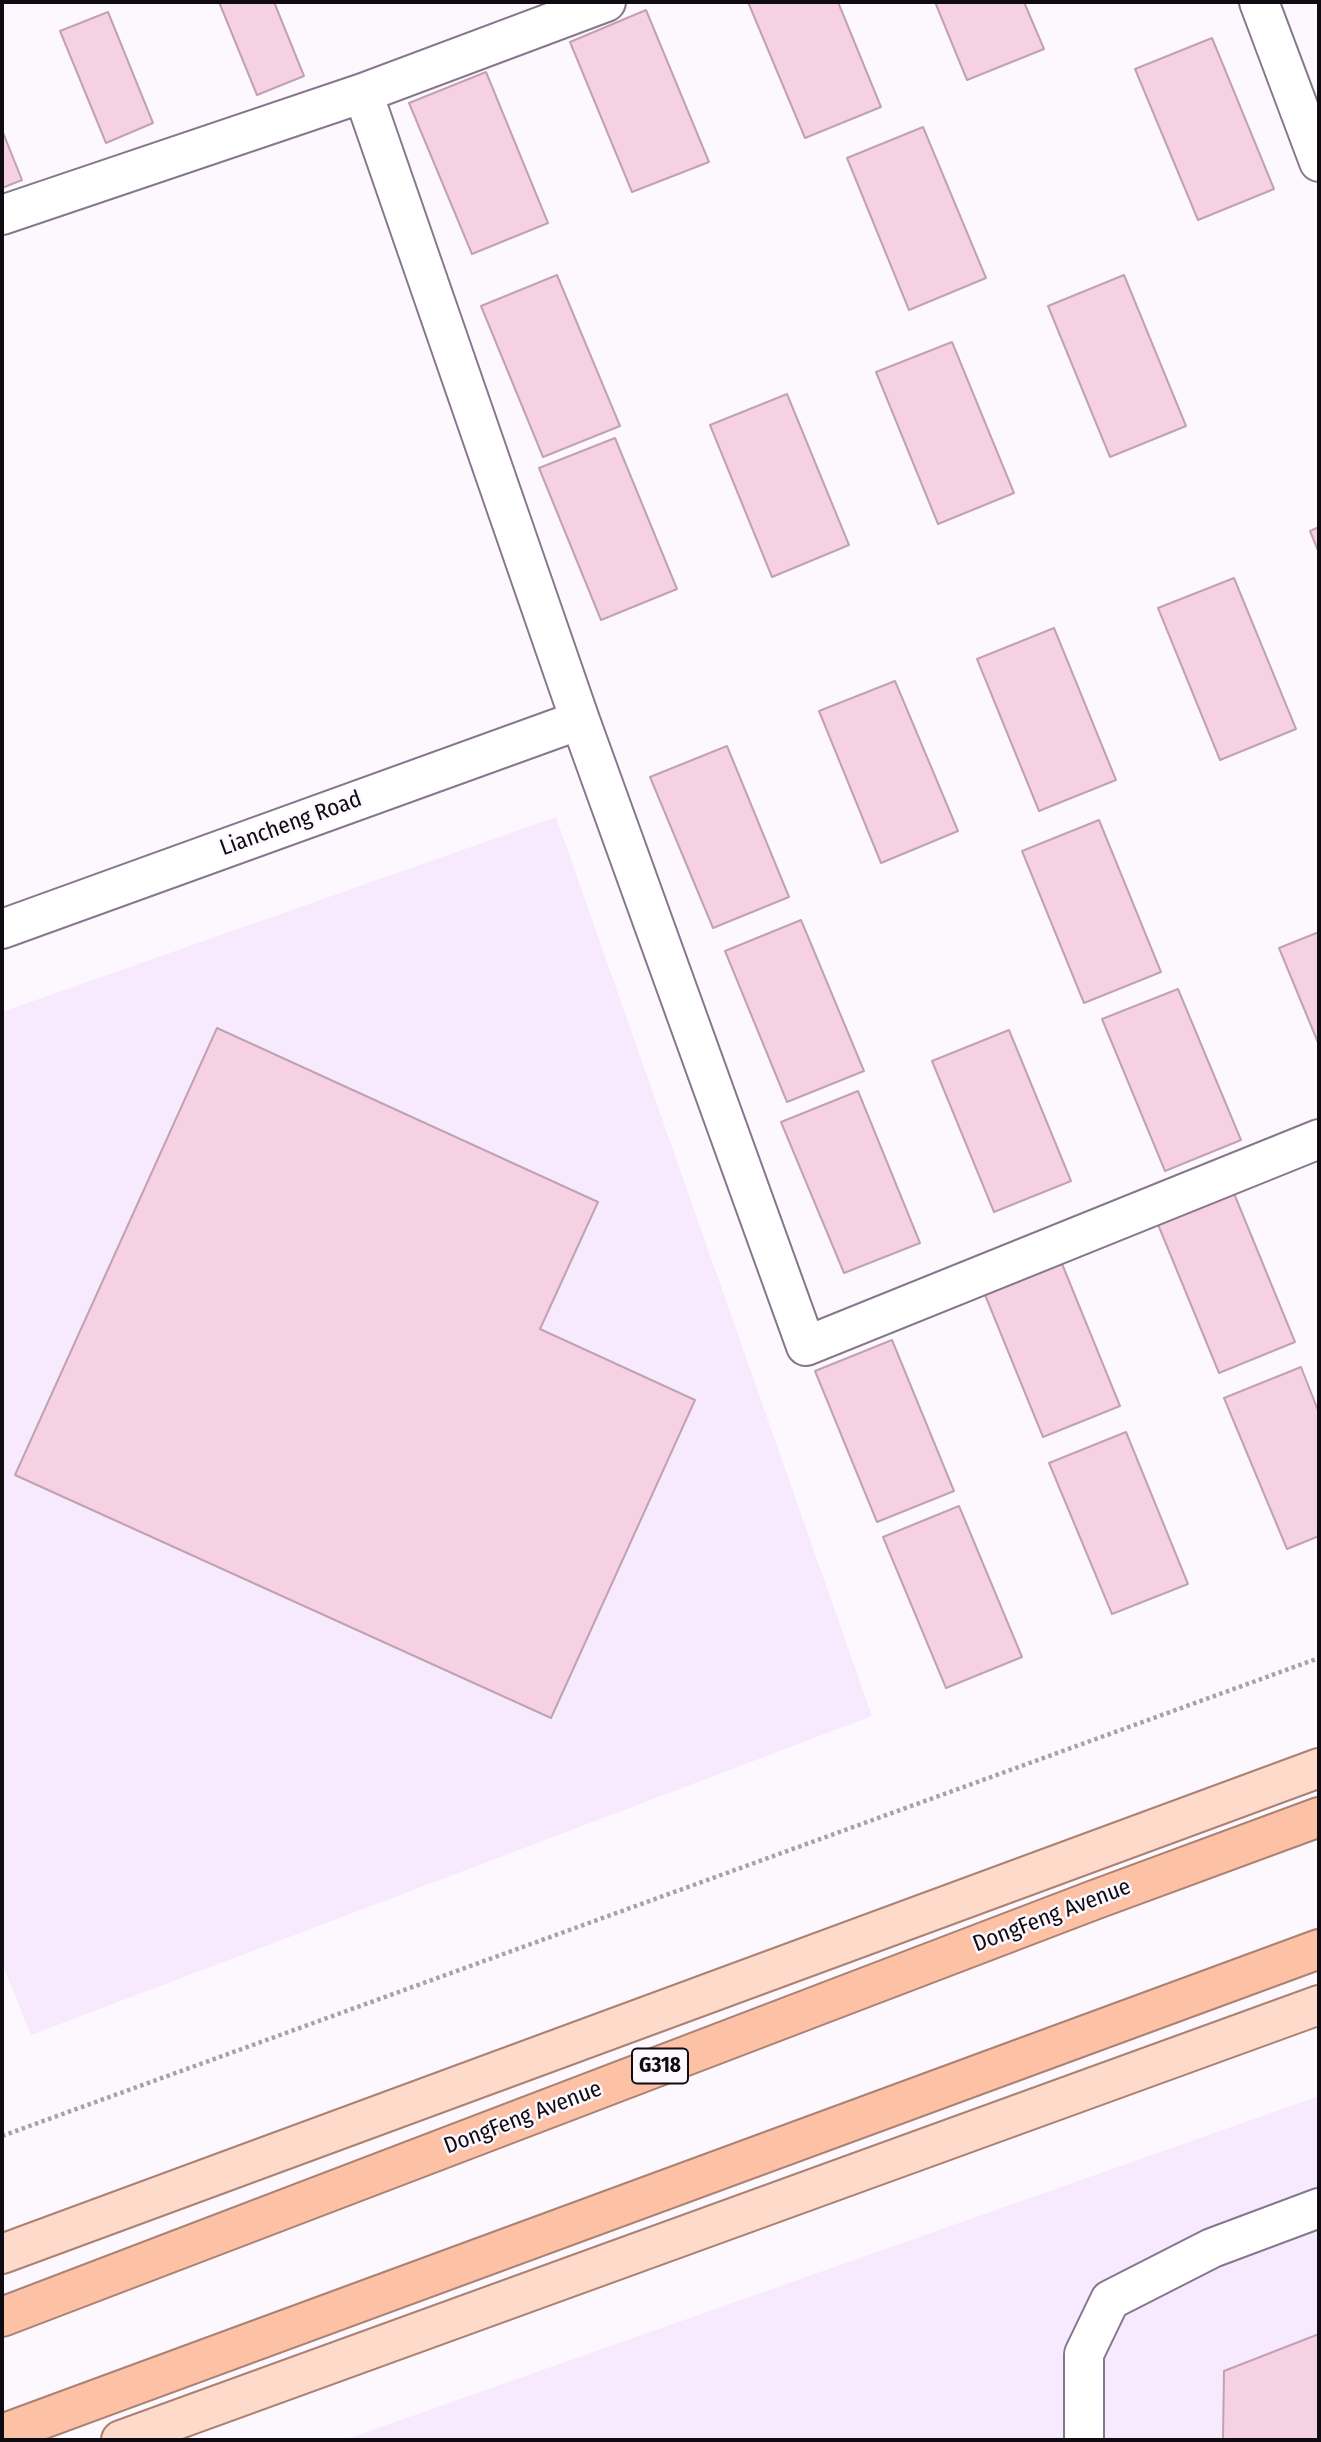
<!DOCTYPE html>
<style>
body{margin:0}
#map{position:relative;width:1321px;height:2442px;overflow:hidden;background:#fcf8fe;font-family:"Fira Sans Condensed",sans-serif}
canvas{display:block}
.frame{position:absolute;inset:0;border:4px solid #100a13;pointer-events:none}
</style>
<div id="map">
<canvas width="1321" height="2442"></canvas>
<div class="frame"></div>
</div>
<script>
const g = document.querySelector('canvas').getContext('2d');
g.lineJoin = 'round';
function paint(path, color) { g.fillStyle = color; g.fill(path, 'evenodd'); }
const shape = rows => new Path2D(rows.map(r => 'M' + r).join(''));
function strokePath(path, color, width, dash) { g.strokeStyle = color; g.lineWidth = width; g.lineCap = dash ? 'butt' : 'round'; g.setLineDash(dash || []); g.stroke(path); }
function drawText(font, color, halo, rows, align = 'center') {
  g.font = font + ' "Fira Sans Condensed",sans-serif'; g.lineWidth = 5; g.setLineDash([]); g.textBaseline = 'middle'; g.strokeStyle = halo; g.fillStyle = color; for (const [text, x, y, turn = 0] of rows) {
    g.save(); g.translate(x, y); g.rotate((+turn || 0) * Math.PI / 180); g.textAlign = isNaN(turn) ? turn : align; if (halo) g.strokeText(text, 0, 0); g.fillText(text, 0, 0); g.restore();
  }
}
const built = shape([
 [556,817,872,1716,31,2035,2,1963,2,1012],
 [1319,2096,1319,2440,344,2440]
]);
const building = shape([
 [219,2,274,2,304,76,257,95,219,2],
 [748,2,838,2,881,107,805,138,748,2],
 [935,2,1024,2,1044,49,967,80,935,2],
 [646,10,709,162,632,192,570,42,646,10],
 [108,12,153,123,106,143,60,31,108,12],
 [1212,38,1274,189,1198,220,1135,69,1212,38],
 [486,72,548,223,472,254,409,103,486,72],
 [923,127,986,278,909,310,847,158,923,127],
 [2,130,22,180,2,188,2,130],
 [557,275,620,426,543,457,481,306,557,275],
 [1124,275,1186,426,1110,457,1048,306,1124,275],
 [952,342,1014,493,938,524,876,372,952,342],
 [787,394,849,545,772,577,710,425,787,394],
 [615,438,677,589,601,620,539,468,615,438],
 [1319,527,1319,553,1310,531,1319,527],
 [1234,578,1296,729,1220,760,1158,608,1234,578],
 [1054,628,1116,780,1039,811,977,659,1054,628],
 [895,681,958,831,881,863,819,711,895,681],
 [727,746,789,897,713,928,650,777,727,746],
 [1099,820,1161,972,1084,1003,1022,851,1099,820],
 [801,920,864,1071,787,1102,725,951,801,920],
 [1319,932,1319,1045,1279,948,1319,932],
 [1178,989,1241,1140,1165,1171,1102,1019,1178,989],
 [217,1028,598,1202,540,1329,695,1400,551,1718,15,1475,217,1028],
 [1009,1030,1071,1181,994,1212,932,1061,1009,1030],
 [858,1091,920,1243,844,1273,781,1122,858,1091],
 [1233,1191,1295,1342,1219,1373,1157,1222,1233,1191],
 [1058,1254,1120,1406,1043,1437,981,1285,1058,1254],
 [892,1340,954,1491,877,1522,815,1371,892,1340],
 [1301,1367,1319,1413,1319,1536,1287,1549,1224,1398,1301,1367],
 [1126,1432,1188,1584,1112,1614,1049,1463,1126,1432],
 [959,1506,1022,1657,946,1688,883,1537,959,1506],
 [1319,2334,1319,2440,1223,2440,1224,2371,1319,2334]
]);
const path = shape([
 [2,2136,1319,1658]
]);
const minor = shape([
 [1259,2,1319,162],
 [363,93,580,720,806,1346,1319,1139],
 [2,215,363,93,606,2],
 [2,929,580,720],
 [1084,2440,1084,2354,1110,2300,1212,2248,1319,2208]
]);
const major = shape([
 [2,2254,1319,1768],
 [121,2440,1319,2005]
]);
const highway = shape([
 [2,2317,1094,1900,1319,1817],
 [2,2434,1319,1949]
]);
const shields = [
 [660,2066,56]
];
const shieldNames = [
 ["G318",660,2066]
];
const streetNames = [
 ["Liancheng Road",291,824,-20],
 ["DongFeng Avenue",1052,1916,-21],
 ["DongFeng Avenue",523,2118,-21]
];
paint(built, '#f7eaff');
paint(building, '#f6d1e4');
strokePath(building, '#c0a2b1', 2);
strokePath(minor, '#86778f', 42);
strokePath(major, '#aa8173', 42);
strokePath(highway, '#aa8173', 42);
strokePath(path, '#a7a2a9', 4.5, [3.5, 3.5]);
strokePath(minor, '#fff', 38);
strokePath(major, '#fedaca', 38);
strokePath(highway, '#fdc1a6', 38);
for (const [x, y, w] of shields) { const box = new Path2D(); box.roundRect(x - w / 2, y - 17.5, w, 35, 5); g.fillStyle = '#fcf8fe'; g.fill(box); strokePath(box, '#100a13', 2); }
drawText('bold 21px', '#100a13', null, shieldNames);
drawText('23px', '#100a13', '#fcf8fe', streetNames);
</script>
